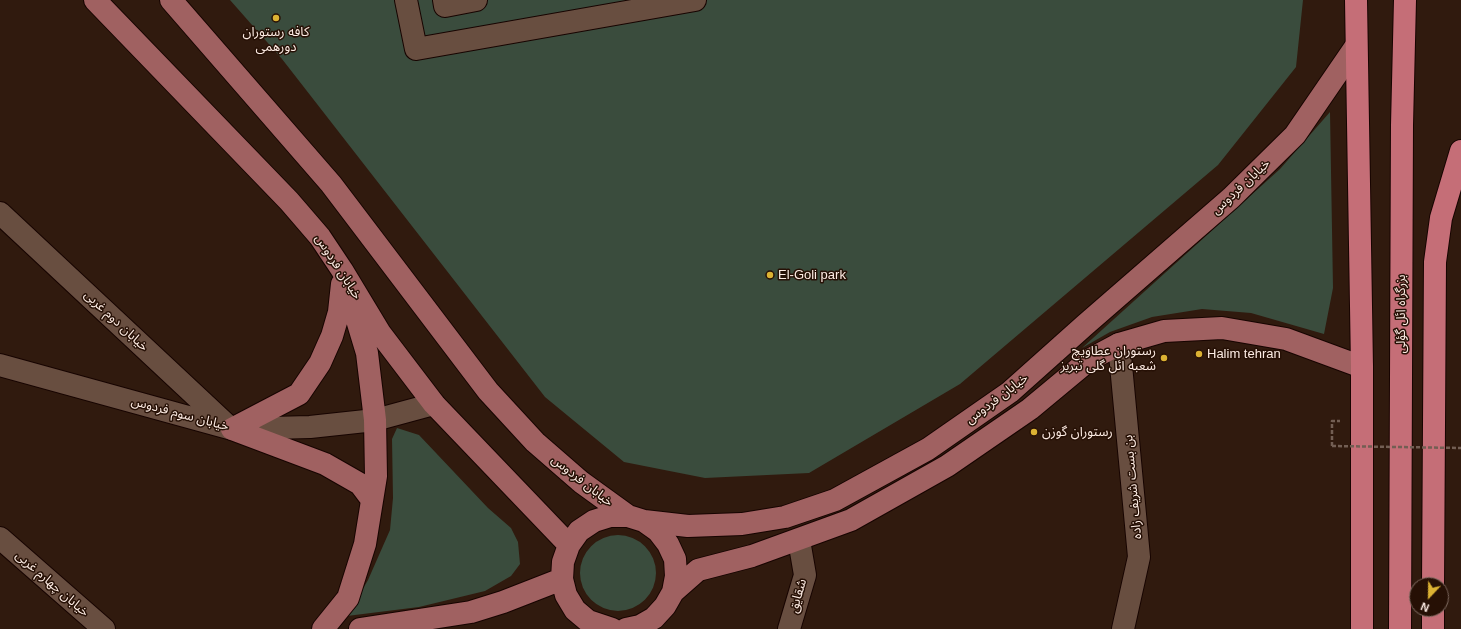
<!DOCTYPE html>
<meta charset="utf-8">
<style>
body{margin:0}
#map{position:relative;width:1461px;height:629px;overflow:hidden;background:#301a0e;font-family:Helvetica,sans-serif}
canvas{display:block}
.north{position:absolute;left:1409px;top:577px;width:40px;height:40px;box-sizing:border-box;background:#261005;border:1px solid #7c685e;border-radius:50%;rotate:202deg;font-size:11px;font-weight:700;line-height:16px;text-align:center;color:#fdece4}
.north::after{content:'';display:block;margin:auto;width:14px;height:18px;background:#dcb233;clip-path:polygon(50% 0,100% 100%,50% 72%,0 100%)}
</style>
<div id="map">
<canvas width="1461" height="629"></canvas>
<div class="north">N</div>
</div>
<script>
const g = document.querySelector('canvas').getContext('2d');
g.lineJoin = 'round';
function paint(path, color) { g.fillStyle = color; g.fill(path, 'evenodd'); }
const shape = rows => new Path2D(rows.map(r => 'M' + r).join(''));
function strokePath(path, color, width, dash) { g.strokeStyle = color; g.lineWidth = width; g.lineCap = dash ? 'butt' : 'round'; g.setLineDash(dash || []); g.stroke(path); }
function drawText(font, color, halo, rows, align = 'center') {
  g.font = font + ' Helvetica,"Noto Sans Arabic",sans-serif'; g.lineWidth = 3; g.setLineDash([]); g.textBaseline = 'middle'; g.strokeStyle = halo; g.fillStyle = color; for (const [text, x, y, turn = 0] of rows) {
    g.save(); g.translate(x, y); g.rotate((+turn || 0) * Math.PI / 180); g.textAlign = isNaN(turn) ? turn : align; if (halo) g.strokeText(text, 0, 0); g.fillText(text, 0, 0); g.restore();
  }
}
const green = shape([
 [230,0,1303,0,1296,67,1218,165,960,384,809,473,705,478,624,462,545,397,282,59],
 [1330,112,1333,288,1324,334,1251,313,1202,309,1152,317,1110,332,1082,348,1280,169],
 [397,428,419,435,488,508,511,528,518,542,520,564,511,576,485,591,419,607,347,616,368,580,390,530,393,498,392,439],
 '580 573a38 38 0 1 1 76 0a38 38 0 1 1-76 0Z'
]);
const path = shape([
 [1332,446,1332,421,1340,421]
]);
const minor = shape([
 [406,0,416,49,695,0],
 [444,0,445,6,476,0],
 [0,213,229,427],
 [1119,344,1139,557,1123,629],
 [0,365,232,429,310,427,375,420,434,404],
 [0,538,104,629],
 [789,629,805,575,799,540]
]);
const major = shape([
 [95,0,289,201,320,237,342,270,380,333,434,404,569,545],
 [171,0,331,184,488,391,535,442,581,482,628,516],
 [232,429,299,394,320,363,332,336,339,312,342,284],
 [232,429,325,464,360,484,372,500],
 [644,521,688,526,742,524,785,517,835,500,928,449,1010,392,1085,325,1231,198,1295,135,1356,46],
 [673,592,698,570,752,556,851,520,947,466,1030,409,1089,360,1119,344,1164,331,1222,328,1286,339,1362,367],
 [323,629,348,598,365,544,376,476,375,420,367,353,351,300],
 [360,629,471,612,503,602,562,579],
 [612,629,588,621,575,610,566,595,562,579,563,562,569,545,579,531,594,521,610,516,628,516,644,521,658,531,668,544,675,559,676,576,673,592,665,606,654,618,640,626,626,629]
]);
const highway = shape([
 [1356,0,1362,367,1362,629],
 [1433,585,1435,262,1441,218,1461,151],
 [1400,629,1402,125,1405,0],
 [1433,629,1433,609]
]);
const pathBridge = shape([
 [1332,446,1461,448]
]);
const markers = [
 [276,18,4,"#dcb233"],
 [770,275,4,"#dcb233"],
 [1199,354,4,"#dcb233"],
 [1164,358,4,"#dcb233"],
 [1034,432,4,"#dcb233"]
];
const poiNames = [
 ["کافه رستوران",276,32,"center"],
 ["دورهمی",276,47,"center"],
 ["El-Goli park",778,275],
 ["رستوران عطاویچ",1156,351,"right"],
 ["شعبه ائل گلی تبریز",1156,366,"right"],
 ["Halim tehran",1207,354],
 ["رستوران گوزن",1042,432]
];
const streetNames = [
 ["خیابان فردوس",1241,187,-43],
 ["خیابان فردوس",338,267,57],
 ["بزرگراه ائل گؤلی",1401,314,-90],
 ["خیابان دوم غربی",116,321,43],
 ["خیابان فردوس",997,399,-37],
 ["خیابان سوم فردوس",180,414,15],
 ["خیابان فردوس",582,481,38],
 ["بن بست شریف زاده",1133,487,-95],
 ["خیابان چهارم غربی",52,584,41],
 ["شقایق",798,596,-74]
];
paint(green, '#3a4c3d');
strokePath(minor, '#170400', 24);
strokePath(major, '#170400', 24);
strokePath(highway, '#170400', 24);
strokePath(path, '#725e53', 2.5, [4, 2]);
strokePath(minor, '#684e40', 22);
strokePath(major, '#a06161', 22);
strokePath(highway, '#c56e77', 22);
strokePath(pathBridge, '#725e53', 2.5, [4, 2]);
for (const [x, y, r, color] of markers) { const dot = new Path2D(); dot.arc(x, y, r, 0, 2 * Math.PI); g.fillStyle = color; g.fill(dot); strokePath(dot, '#261005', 1.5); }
drawText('13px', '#fdece4', '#261005', poiNames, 'left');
drawText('13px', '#fdece4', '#261005', streetNames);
</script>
